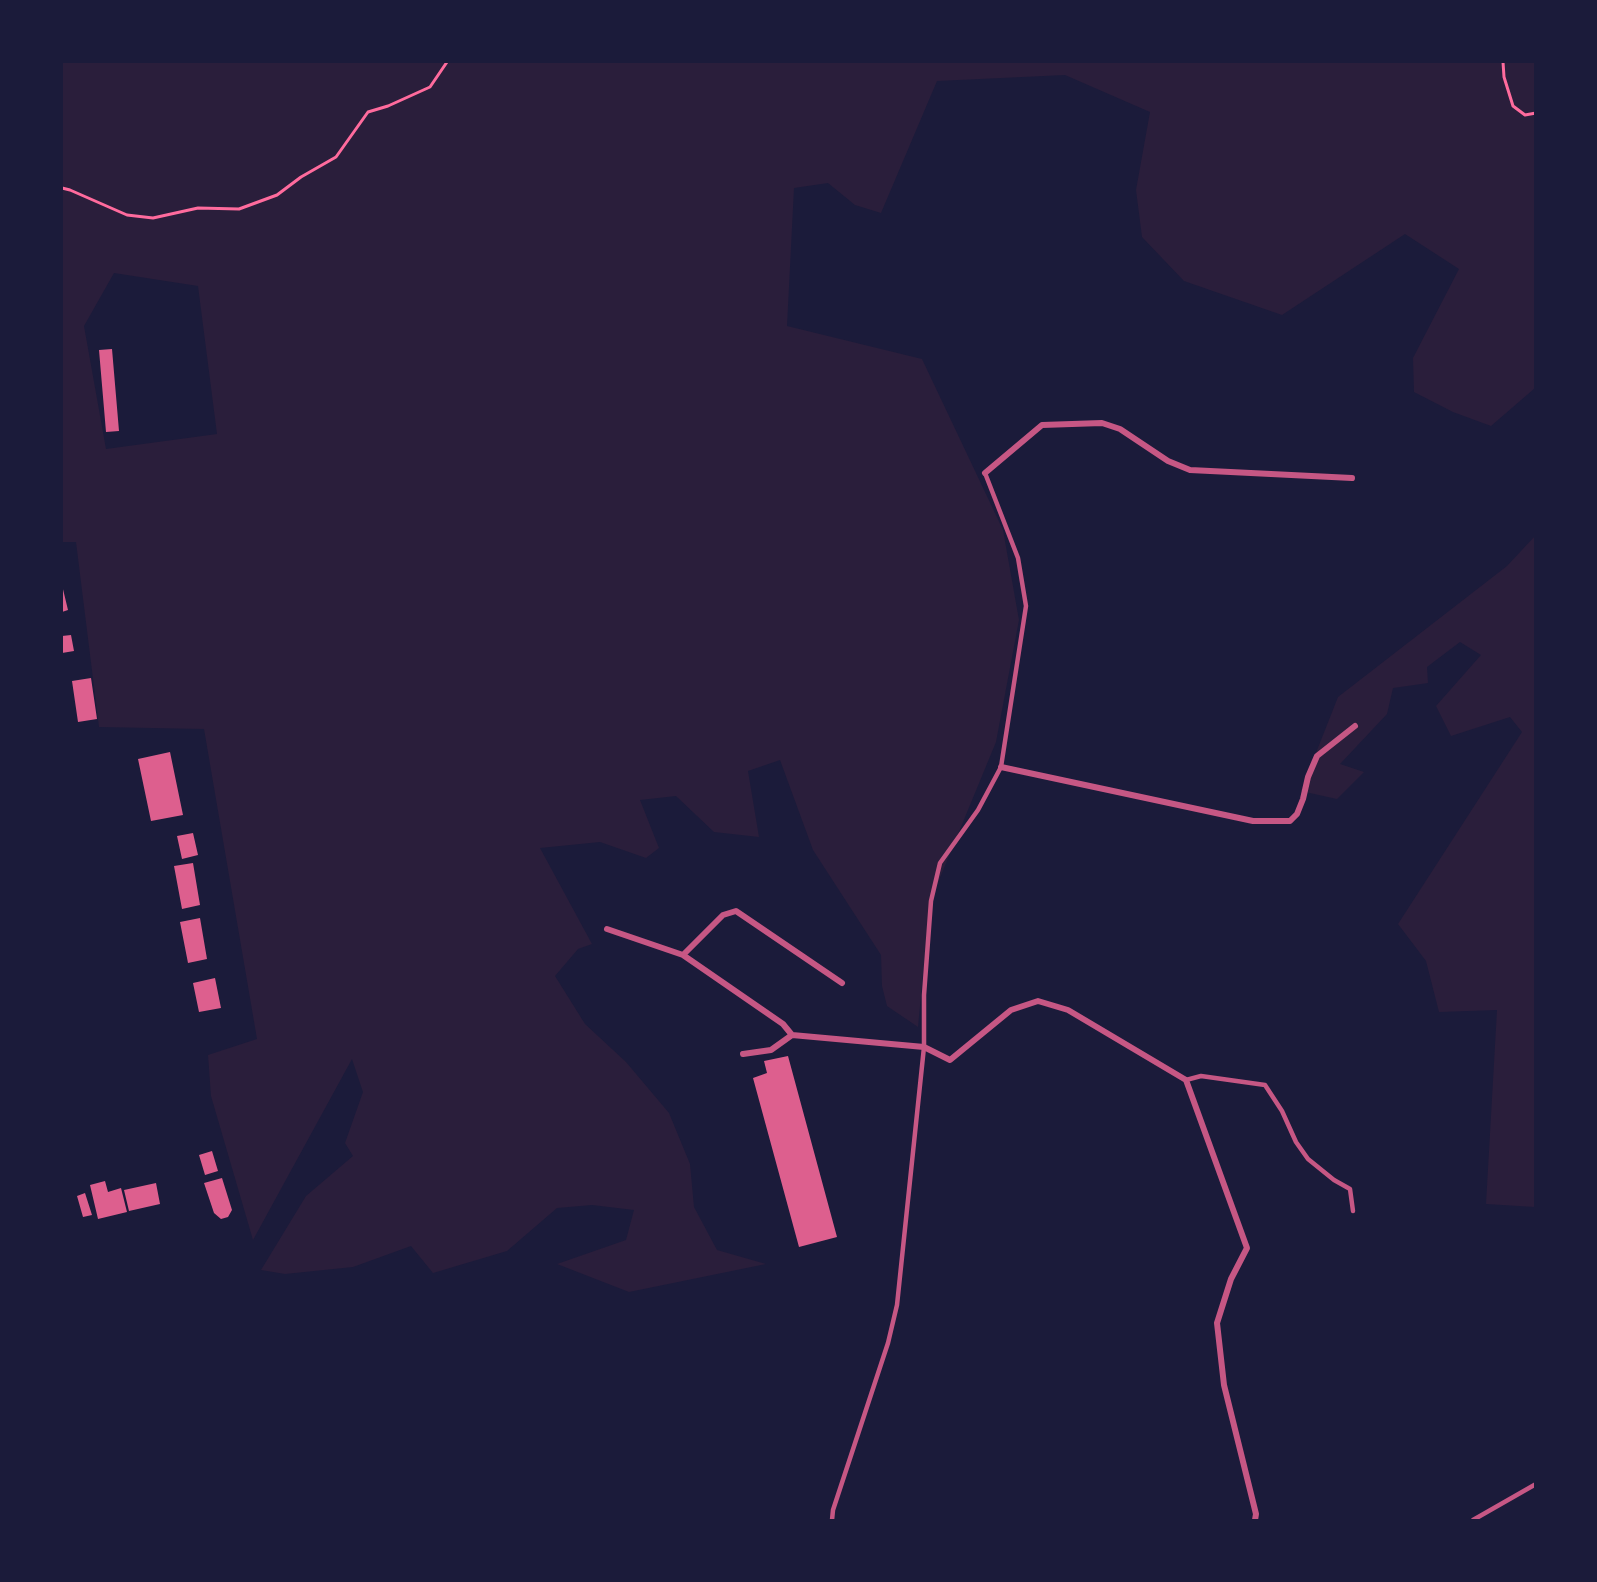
<!DOCTYPE html>
<style>
body{margin:0}
#map{position:relative;width:1597px;height:1582px;overflow:hidden;background:#1b1b3a;font-family:"Libre Baskerville",serif}
canvas{display:block}
.frame{position:absolute;inset:0;border:63px solid #1b1b3a;pointer-events:none}
</style>
<div id="map">
<canvas width="1597" height="1582"></canvas>
<div class="frame"></div>
</div>
<script>
const g = document.querySelector('canvas').getContext('2d');
g.lineJoin = 'round';
function paint(path, color) { g.fillStyle = color; g.fill(path, 'evenodd'); }
const shape = rows => new Path2D(rows.map(r => 'M' + r).join(''));
function strokePath(path, color, width, dash) { g.strokeStyle = color; g.lineWidth = width; g.lineCap = dash ? 'butt' : 'round'; g.setLineDash(dash || []); g.stroke(path); }
const green = shape([
 [62,62,1535,62,1535,388,1491,426,1453,412,1414,392,1413,358,1459,269,1405,234,1282,315,1184,281,1142,237,1136,190,1150,112,1065,75,937,81,881,213,855,205,828,183,794,188,787,326,922,359,1003,530,1019,620,996,742,930,902,918,1027,887,1006,882,986,881,955,813,850,780,760,748,771,759,837,714,832,676,796,640,800,659,848,646,858,600,842,540,848,592,944,578,949,555,976,585,1024,626,1062,669,1113,690,1164,694,1207,717,1250,766,1264,629,1292,557,1264,626,1240,634,1210,592,1205,557,1208,507,1251,433,1273,411,1246,353,1267,285,1274,261,1270,306,1196,353,1156,345,1143,363,1092,352,1059,253,1240,211,1096,208,1055,257,1039,204,729,99,727,76,542,62,542],
 [114,273,198,286,217,434,106,449,84,326],
 [1535,536,1535,1207,1486,1204,1497,1010,1439,1012,1426,961,1398,924,1522,732,1510,717,1451,736,1436,706,1481,655,1460,642,1427,667,1428,683,1393,688,1387,714,1340,764,1364,772,1337,799,1301,791,1338,697,1507,566]
]);
const building = shape([
 [112,349,119,431,106,432,99,350],
 [62,585,68,610,62,612],
 [71,635,74,651,62,653,62,636],
 [91,678,97,719,78,722,72,681],
 [170,752,183,815,151,821,138,759],
 [193,833,198,855,182,859,177,836],
 [193,863,200,905,182,909,174,866],
 [200,918,207,959,188,963,180,922],
 [215,978,221,1008,199,1012,193,983],
 [788,1056,837,1237,799,1247,753,1078,767,1073,764,1061],
 [212,1151,218,1171,205,1175,199,1155],
 [222,1178,232,1210,228,1217,221,1219,214,1213,204,1183],
 [105,1181,108,1192,121,1188,127,1212,98,1219,90,1185],
 [156,1183,160,1204,129,1211,124,1190],
 [85,1193,92,1215,83,1217,77,1196]
]);
const path = shape([
 [1503,62,1504,77,1513,106,1525,115,1536,113],
 [62,188,70,190,127,215,153,218,198,208,239,209,277,195,301,177,336,157,368,112,388,106,430,87,447,62]
]);
const service = shape([
 [1186,1080,1201,1076,1265,1085,1282,1111,1296,1142,1308,1159,1334,1180,1350,1189,1353,1211],
 [832,1520,833,1510,888,1343,897,1305,924,1047,924,995,931,901,940,863,978,810,1001,767,1026,606,1018,558,985,473],
 [1473,1520,1536,1484]
]);
const minor = shape([
 [985,473,1042,425,1102,423,1120,429,1168,461,1190,470,1352,478],
 [1001,767,1253,821,1290,821,1297,814,1303,799,1308,777,1317,756,1355,726],
 [607,929,683,955,783,1024,792,1035],
 [683,955,723,915,736,911,842,983],
 [743,1054,771,1050,792,1035,924,1047,950,1060,1011,1010,1038,1001,1068,1010,1186,1080,1247,1248,1231,1279,1217,1323,1224,1385,1256,1514,1255,1520]
]);
paint(green, '#2a1e3b');
paint(building, '#dd5f8e');
strokePath(path, '#ff6b9d', 3);
strokePath(service, '#c65784', 4.5);
strokePath(minor, '#c65784', 6);
</script>
